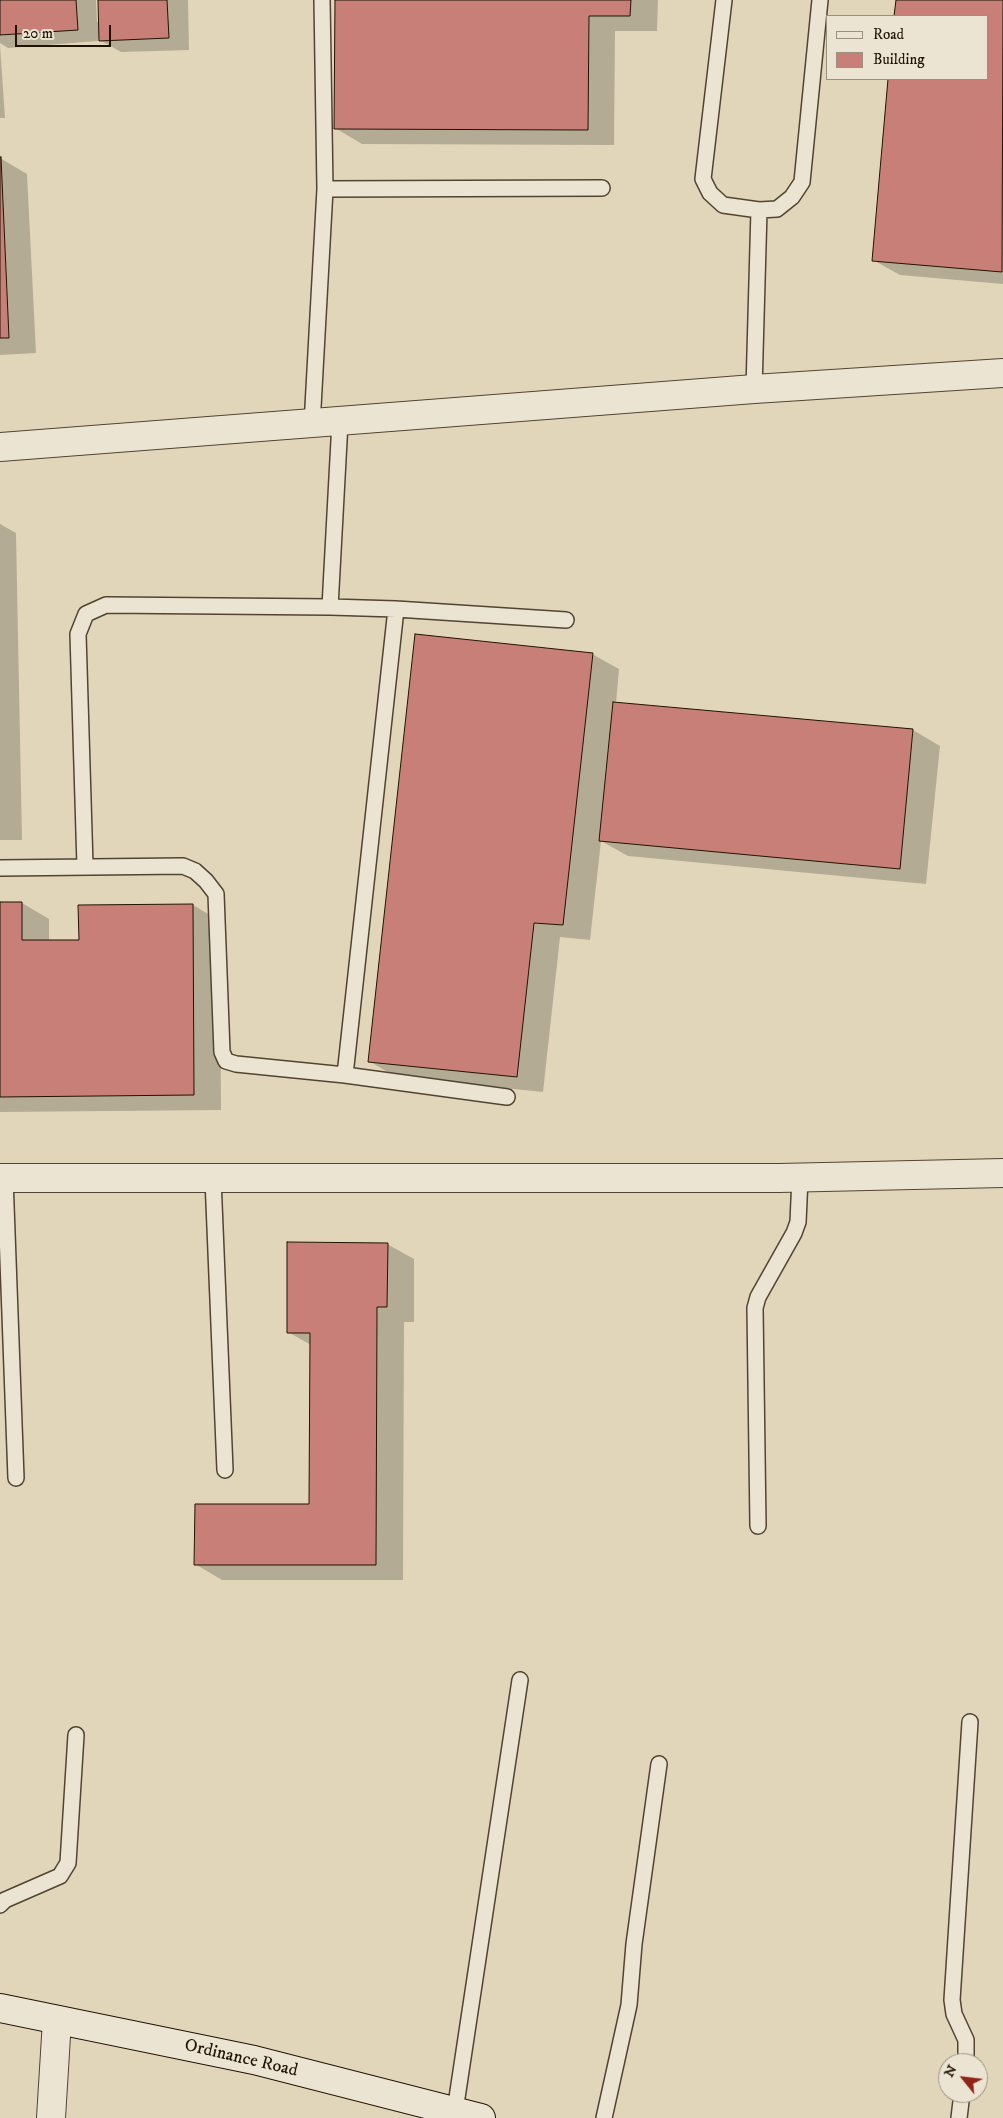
<!DOCTYPE html>
<style>
body{margin:0}
#map{position:relative;width:1003px;height:2118px;overflow:hidden;background:#e2d6ba;font-family:"IM FELL DW Pica",serif}
canvas{display:block}
.legend{position:absolute;left:826px;top:15px;width:162px;height:65px;box-sizing:border-box;background:#ece4d2;border:1px solid #9b907f;margin:0;padding:6px 9px;list-style:none;font-size:15px;color:#211303}
.legend li{display:flex;align-items:center;gap:10px;height:25px}
.legend b{width:25px;border:1px solid #9b907f}
.north{position:absolute;left:938px;top:2053px;width:50px;height:50px;box-sizing:border-box;background:#ece4d2;border:1px solid #9b907f;border-radius:50%;rotate:299deg;font-size:14px;font-weight:700;line-height:20px;text-align:center;color:#211303}
.north::after{content:'';display:block;margin:auto;width:18px;height:22px;background:#8f2418;clip-path:polygon(50% 0,100% 100%,50% 72%,0 100%)}
.scale{position:absolute;left:15px;top:25px;width:96px;height:22px;box-sizing:border-box;border:2px solid #211303;border-top:0;padding-left:6px;font-size:15px;line-height:18px;white-space:nowrap;color:#211303;-webkit-text-stroke:4px #ece4d2;paint-order:stroke}
</style>
<div id="map">
<canvas width="1003" height="2118"></canvas>
<ul class="legend">
<li><b style="height:6px;background:#ece4d2"></b>Road</li>
<li><b style="height:14px;background:#c77f78"></b>Building</li>
</ul>
<div class="north">N</div>
<div class="scale">20 m</div>
</div>
<script>
const g = document.querySelector('canvas').getContext('2d');
g.lineJoin = 'round';
function paint(path, color) { g.fillStyle = color; g.fill(path, 'evenodd'); }
const shape = rows => new Path2D(rows.map(r => 'M' + r).join(''));
function strokePath(path, color, width, dash) { g.strokeStyle = color; g.lineWidth = width; g.lineCap = dash ? 'butt' : 'round'; g.setLineDash(dash || []); g.stroke(path); }
function drawText(font, color, halo, rows, align = 'center') {
  g.font = font + ' "IM FELL DW Pica",serif'; g.lineWidth = 5; g.setLineDash([]); g.textBaseline = 'middle'; g.strokeStyle = halo; g.fillStyle = color; for (const [text, x, y, turn = 0] of rows) {
    g.save(); g.translate(x, y); g.rotate((+turn || 0) * Math.PI / 180); g.textAlign = isNaN(turn) ? turn : align; if (halo) g.strokeText(text, 0, 0); g.fillText(text, 0, 0); g.restore();
  }
}
const shadow = shape([
 [0,0,96,0,97,22,100,22,99,0,188,0,189,50,121,52,98,39,98,41,8,48,0,43],
 [336,0,658,0,657,31,615,31,614,145,362,144,335,128],
 [897,0,1003,0,1003,284,900,275,873,260,890,79,987,79,987,16,895,16],
 [0,45,5,118,0,118],
 [0,158,27,174,36,353,0,355],
 [0,524,16,533,22,840,0,840],
 [592,654,619,669,616,703,913,730,940,746,926,884,628,856,601,841,590,940,560,937,543,1092,396,1077,369,1061],
 [22,903,49,919,49,941,80,941,193,905,220,921,221,1110,0,1112,0,904],
 [387,1244,414,1259,414,1322,404,1322,403,1580,222,1580,195,1564,310,1505,311,1345,288,1332]
]);
const building = shape([
 [0,0,76,0,78,30,0,35,0,0],
 [98,0,167,0,169,38,99,41,98,0],
 [335,0,631,0,630,16,589,16,588,130,334,129,335,0],
 [896,0,1003,0,1002,272,872,261,888,79,987,79,987,16,894,16,896,0],
 [1,157,9,338,0,338,0,157,1,157],
 [415,634,593,653,563,925,534,923,517,1077,368,1062,415,634],
 [613,702,913,729,900,869,599,841,613,702],
 [0,902,22,902,22,940,79,940,78,905,193,904,194,1095,0,1097,0,902],
 [287,1242,388,1243,387,1307,377,1307,376,1565,194,1565,195,1504,309,1504,310,1333,287,1333,287,1242]
]);
const lane = shape([
 [724,0,703,179,710,193,723,205,759,210,754,389],
 [325,189,602,188],
 [759,210,777,209,792,197,802,182,820,0],
 [312,425,325,189,322,0],
 [330,607,340,422],
 [85,866,78,634,86,614,106,605,330,607,396,609,566,620],
 [0,868,183,866,195,871,206,881,216,894,222,1052,226,1061,236,1064,345,1075,507,1097],
 [345,1075,396,609],
 [5,1178,16,1478],
 [213,1179,225,1470],
 [758,1526,755,1308,758,1297,794,1233,798,1222,800,1178],
 [0,1905,5,1900,60,1876,68,1863,76,1735],
 [966,2063,966,2040,954,2014,952,2000,970,1722],
 [455,2111,520,1680],
 [604,2118,629,2005,634,1944,659,1764],
 [959,2118,962,2093]
]);
const street = shape([
 [0,447,754,389,1003,373],
 [0,1178,779,1178,1003,1173],
 [51,2118,57,2020]
]);
const secondary = shape([
 [0,2008,254,2060,481,2118]
]);
const streetNames = [
 ["Ordinance Road",241,2059,13]
];
paint(shadow, '#0003');
paint(building, '#c77f78');
strokePath(building, '#211303', 1);
strokePath(lane, '#514431', 18);
strokePath(street, '#514431', 30);
strokePath(secondary, '#211303', 30);
strokePath(lane, '#ece4d2', 15);
strokePath(street, '#ece4d2', 28);
strokePath(secondary, '#ece4d2', 28);
drawText('18px', '#211303', '#ece4d2', streetNames);
</script>
